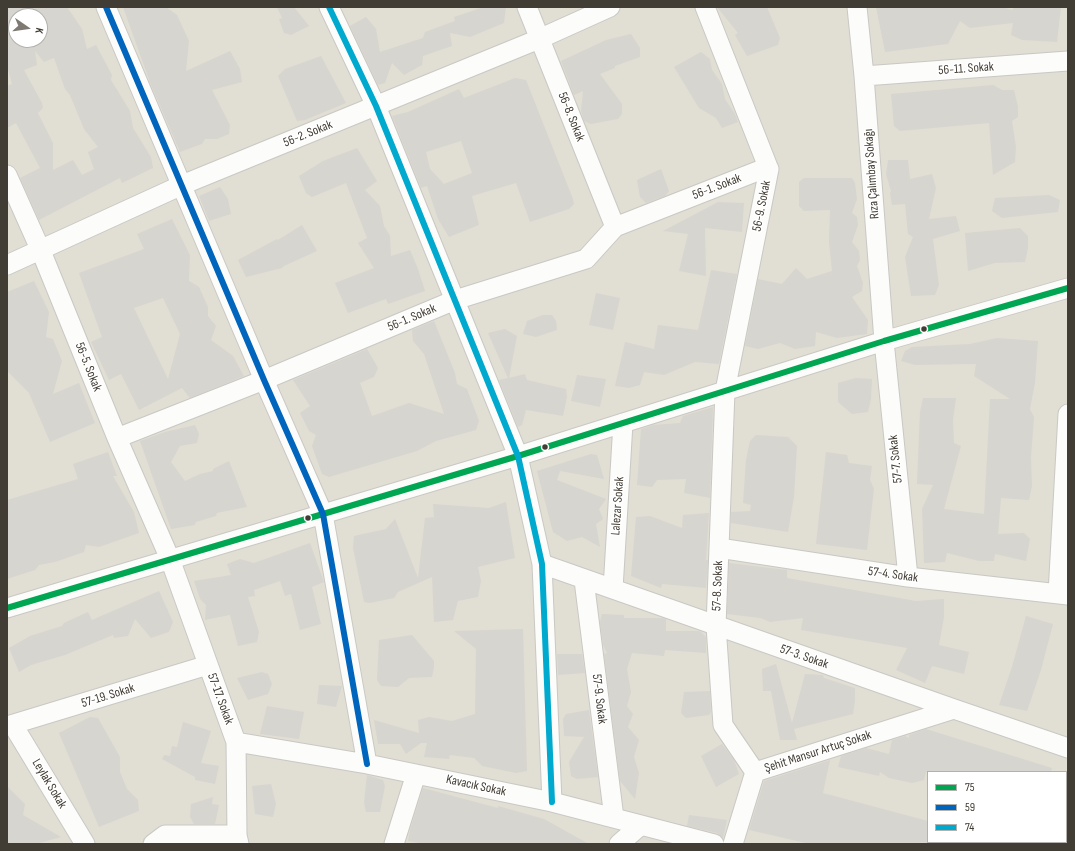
<!DOCTYPE html>
<meta charset="utf-8">
<style>
body{margin:0}
#map{position:relative;width:1075px;height:851px;overflow:hidden;background:#edece7;font-family:"Sofia Sans Condensed",sans-serif}
canvas{display:block}
.frame{position:absolute;inset:0;border:8px solid #423d34;pointer-events:none}
.legend{position:absolute;left:927px;top:771px;width:140px;height:72px;box-sizing:border-box;background:#fff;border:1px solid #b3b1ae;margin:0;padding:5px 7px;list-style:none;font-size:12px;color:#423d34}
.legend li{display:flex;align-items:center;gap:8px;height:20px}
.legend b{width:20px;border:1px solid #b3b1ae}
.north{position:absolute;left:8px;top:8px;width:40px;height:40px;box-sizing:border-box;background:#fff;border:1px solid #b3b1ae;border-radius:50%;rotate:103deg;font-size:11px;font-weight:700;line-height:16px;text-align:center;color:#423d34}
.north::after{content:'';display:block;margin:auto;width:14px;height:18px;background:#7e7a73;clip-path:polygon(50% 0,100% 100%,50% 72%,0 100%)}
</style>
<div id="map">
<canvas width="1075" height="851"></canvas>
<div class="frame"></div>
<ul class="legend">
<li><b style="height:5px;background:#00a651"></b>75</li>
<li><b style="height:5px;background:#0065bd"></b>59</li>
<li><b style="height:5px;background:#00a9ce"></b>74</li>
</ul>
<div class="north">K</div>
</div>
<script>
const g = document.querySelector('canvas').getContext('2d');
g.lineJoin = 'round';
function paint(path, color) { g.fillStyle = color; g.fill(path, 'evenodd'); }
const shape = rows => new Path2D(rows.map(r => 'M' + r).join(''));
function strokePath(path, color, width, dash) { g.strokeStyle = color; g.lineWidth = width; g.lineCap = dash ? 'butt' : 'round'; g.setLineDash(dash || []); g.stroke(path); }
function drawText(font, color, halo, rows, align = 'center') {
  g.font = font + ' "Sofia Sans Condensed",sans-serif'; g.lineWidth = 3; g.setLineDash([]); g.textBaseline = 'middle'; g.strokeStyle = halo; g.fillStyle = color; for (const [text, x, y, turn = 0] of rows) {
    g.save(); g.translate(x, y); g.rotate((+turn || 0) * Math.PI / 180); g.textAlign = isNaN(turn) ? turn : align; if (halo) g.strokeText(text, 0, 0); g.fillText(text, 0, 0); g.restore();
  }
}
const residential = shape([
 [7,7,1068,7,1068,844,7,844],
 [16,16,40,16,40,40,16,40],
 [928,772,1066,772,1066,842,928,842]
]);
const building = shape([
 [7,7,67,7,82,29,87,49,96,45,112,75,111,80,130,111,133,128,151,157,153,168,122,183,120,178,39,220,20,178,40,168,16,123,7,128,7,86,12,84,7,66],
 [16,16,40,16,40,40,16,40],
 [35,51,44,62,54,58,65,89,70,95,84,129,98,147,88,152,94,169,82,175,73,160,53,170,53,143,38,113,43,108,42,103,24,70,37,65],
 [123,7,166,7,177,15,189,41,186,71,230,51,240,69,242,82,212,90,230,125,229,134,217,139,205,139,202,144,180,152,151,85],
 [277,7,294,7,309,26,291,35,284,33,279,19,282,18],
 [484,7,506,7,504,23,470,37,450,33,452,46,423,56,422,65,404,75,392,63,385,83,378,85,350,26,366,17,376,29,380,52,423,38,425,32,455,21,454,17],
 [717,7,767,7,780,38,778,45,747,56,735,35,738,33],
 [876,7,1002,7,1012,10,1015,7,1061,7,1057,42,1022,40,1011,35,1013,23,970,28,960,21,948,44,885,52],
 [631,34,640,48,640,57,615,66,615,68,600,74,622,104,622,114,618,119,591,124,584,121,581,111,583,91,574,95,561,61,606,40],
 [701,52,710,59,712,70,722,84,725,99,735,114,738,122,722,128,716,118,699,108,674,67],
 [321,56,346,103,305,120,297,121,278,76,285,69],
 [515,78,526,80,573,199,574,204,569,209,530,222,516,183,472,196,479,225,449,237,438,219,427,186,421,188,392,116,408,112,459,89,464,98],
 [461,141,472,173,444,184,430,169,426,152],
 [993,85,1002,90,1014,90,1018,107,1018,117,1012,121,1016,147,1015,162,993,175,989,123,900,131,894,126,891,94],
 [357,148,377,181,365,190,380,206,384,226,390,236,391,256,410,250,418,269,425,291,388,304,386,299,348,313,335,283,374,268,358,243,367,238,346,183,312,197,306,193,299,176,323,161],
 [888,160,908,160,910,179,932,174,936,188,929,219,956,216,960,231,933,239,939,285,935,295,911,296,905,257,913,237,908,234,905,204,892,205,890,193,891,191,886,174],
 [661,169,669,191,665,196,646,203,640,197,637,180],
 [804,178,852,178,855,183,857,199,852,213,857,217,858,225,852,242,859,251,860,260,857,266,863,283,862,291,852,297,868,320,867,334,837,338,816,332,815,346,795,349,780,343,758,349,745,346,758,279,782,284,796,268,807,279,832,271,829,242,830,210,804,211,799,206,799,182],
 [220,187,228,199,231,214,209,221,199,196],
 [1049,195,1060,200,1058,212,1002,218,992,211,995,198],
 [718,202,744,203,742,232,705,228,706,276,679,271,688,234,663,231],
 [172,219,190,255,189,281,199,287,208,307,208,316,216,326,211,340,233,356,244,376,190,398,182,388,139,410,121,374,109,380,91,342,102,337,79,273,144,249,137,234],
 [163,298,180,334,168,379,134,308],
 [302,225,317,251,284,266,282,268,246,277,238,260,277,239,278,240],
 [1020,228,1028,236,1028,248,1025,262,995,263,968,271,965,233],
 [711,270,737,274,719,364,695,362,664,375,644,372,640,385,629,388,615,386,625,342,654,349,658,325,698,330],
 [34,281,49,312,46,337,53,339,62,361,53,394,79,383,95,423,50,442,29,393,7,371,7,292],
 [596,293,620,298,613,330,589,325],
 [543,315,552,315,556,321,557,330,536,337,523,334,527,321],
 [434,321,455,373,457,384,467,389,479,421,476,430,436,441,417,451,329,477,322,474,312,446,316,435,309,431,300,413,310,406,293,380,367,349,378,368,374,377,360,383,372,416,409,403,444,414,424,354,413,341,412,330],
 [505,329,517,336,509,378,525,374,527,380,566,389,567,397,563,416,526,410,522,425,518,427,499,380,508,378,488,333],
 [997,338,1038,341,1035,383,1030,409,1034,417,1031,458,1032,486,1029,500,1001,498,998,534,1024,533,1030,539,1026,561,995,554,994,561,979,561,947,553,945,562,924,563,922,509,933,485,917,484,920,412,923,398,956,398,953,420,954,443,961,446,944,509,984,514,990,399,1010,399,974,376,976,364,915,365,901,361,905,351,912,347,970,344],
 [577,375,606,379,600,407,571,401],
 [856,378,872,379,871,399,868,412,852,414,838,402,838,383],
 [713,407,710,498,684,493,686,479,657,480,652,487,637,485,641,429,653,425,680,423,683,416],
 [195,425,199,434,197,443,180,446,171,462,185,481,200,474,213,471,213,469,229,461,247,507,217,513,216,516,196,522,195,525,171,529,140,441,165,432],
 [756,435,788,437,797,446,794,497,788,532,731,523,731,512,750,511,751,505,743,503,746,460,750,441],
 [108,452,117,476,113,476,134,512,139,533,99,547,86,545,84,552,55,562,39,565,35,570,7,579,7,500,78,479,73,464],
 [826,452,847,455,849,463,872,466,870,480,874,489,867,550,816,544],
 [591,454,597,455,604,479,560,471,557,480,606,499,599,509,603,519,596,524,600,547,582,537,567,541,553,532,537,471],
 [506,502,515,558,478,567,481,581,478,597,458,601,453,620,434,622,432,577,398,592,394,598,370,603,364,602,353,548,354,536,386,529,395,519,418,578,425,518,434,517,433,504,489,508],
 [709,513,706,560,708,560,706,588,662,584,661,588,631,576,636,517,650,516,682,528,683,515],
 [310,543,324,582,312,587,321,624,300,630,291,594,285,596,280,581,254,590,255,596,248,597,259,632,257,642,238,646,230,615,205,620,206,605,200,599,194,581,231,575,227,564,240,559,254,563],
 [729,563,787,570,787,578,916,601,944,599,944,617,939,645,969,652,964,674,932,666,925,683,896,670,907,648,801,630,803,618,770,622,760,618,727,614],
 [159,591,173,622,169,632,151,638,135,619,128,636,114,638,113,635,65,655,31,665,19,672,9,648,30,636,62,626,64,623,88,612,92,620],
 [602,614,624,615,624,618,663,618,666,619,666,631,698,631,701,632,706,637,706,653,665,650,664,656,632,653,627,669,631,692,627,706,633,714,628,727,639,740,634,757,639,773,635,799,620,781,604,654,607,653,603,645,600,622],
 [1026,616,1053,624,1041,670,1027,711,999,705,1012,667],
 [523,629,527,771,516,773,482,766,474,758,450,755,449,759,424,757,427,743,421,743,406,754,400,744,378,744,374,720,419,733,418,720,429,717,452,721,475,714,476,649,454,631],
 [412,635,434,661,434,668,432,677,409,678,398,687,381,686,377,680,379,640],
 [557,654,582,654,585,673,558,675],
 [776,664,792,723,805,674,823,675,824,678,855,688,855,701,853,714,794,729,797,740,780,740,771,691,763,691,762,669],
 [262,672,268,674,272,684,268,694,248,700,237,678],
 [319,685,342,686,336,707,317,704],
 [710,691,711,712,709,715,686,718,681,713,684,692],
 [267,706,304,712,299,739,260,734],
 [589,710,598,777,577,779,571,776,569,762,584,737,564,736,563,719,566,714],
 [90,717,98,718,120,757,120,772,127,789,138,800,139,811,99,827,59,733],
 [183,722,211,731,201,763,219,766,215,784,195,780,195,777,162,759,164,755,170,756,172,746,177,747],
 [926,729,1052,768,1051,772,926,772,924,780,912,783,889,778,880,772,879,776,838,767,841,756,866,748,889,754,892,740,905,736,909,738,909,735],
 [722,744,734,760,739,774,716,787,701,756],
 [830,760,823,793,928,821,928,844,810,844,749,830,764,781],
 [367,775,383,780,385,786,380,812,366,812,364,803],
 [271,784,276,804,273,817,255,814,252,786],
 [7,786,25,804,23,815,61,837,36,844,7,844],
 [423,788,498,808,498,806,544,819,589,844,424,844,408,841,410,830],
 [213,797,212,804,219,805,215,824,194,824,190,817,191,804],
 [689,815,727,820,723,838,717,833,687,826]
]);
const minor = shape([
 [106,7,264,380,323,514,367,764],
 [329,7,376,106,518,456,542,564,552,802],
 [527,7,615,227],
 [705,7,768,167,769,169,725,391,716,626,723,725,755,772],
 [857,7,864,76,884,341,908,577],
 [864,76,1068,61],
 [7,175,41,251,117,438,170,559,236,742,237,835,239,844],
 [7,265,182,185,539,39,610,7],
 [117,438,264,380,455,300,586,259,615,227,768,167],
 [719,548,908,577,1068,595],
 [542,564,954,709,1068,748],
 [584,580,614,818],
 [613,589,623,423],
 [1058,594,1068,414],
 [7,608,518,456,884,341,1068,288],
 [13,725,85,844],
 [7,726,208,665],
 [236,742,367,764,552,802,714,844],
 [153,844,165,835,237,835],
 [394,844,416,774],
 [619,844,641,825],
 [733,844,755,772,954,709]
]);
const bus1 = shape([
 [7,608,518,456,884,341,1068,288]
]);
const bus2 = shape([
 [106,7,264,380,323,514,367,764]
]);
const bus3 = shape([
 [329,7,376,106,518,456,542,564,552,802]
]);
const markers = [
 [924,329,3.5,"#423d34"],
 [545,447,3.5,"#423d34"],
 [308,518,3.5,"#423d34"]
];
const streetNames = [
 ["56-11. Sokak",966,69,-4],
 ["56-8. Sokak",571,117,68],
 ["56-2. Sokak",308,134,-22],
 ["Rıza Çalımbay Sokağı",872,174,-94],
 ["56-1. Sokak",717,187,-21],
 ["56-9. Sokak",762,206,-79],
 ["56-1. Sokak",412,318,-23],
 ["56-5. Sokak",88,367,68],
 ["57-7. Sokak",896,459,-96],
 ["Lalezar Sokak",618,506,-86],
 ["57-4. Sokak",893,575,8],
 ["57-8. Sokak",718,586,-88],
 ["57-3. Sokak",804,657,19],
 ["57-19. Sokak",108,696,-17],
 ["57-17. Sokak",220,699,70],
 ["57-9. Sokak",599,699,83],
 ["Şehit Mansur Artuç Sokak",818,752,-18],
 ["Leylak Sokak",49,784,59],
 ["Kavacık Sokak",476,786,12]
];
paint(residential, '#e1ded4');
paint(building, '#d7d5cf');
strokePath(minor, '#c9c8c3', 21);
strokePath(minor, '#fcfcfb', 19);
strokePath(bus1, '#00a651', 6);
strokePath(bus2, '#0065bd', 6);
strokePath(bus3, '#00a9ce', 6);
for (const [x, y, r, color] of markers) { const dot = new Path2D(); dot.arc(x, y, r, 0, 2 * Math.PI); g.fillStyle = color; g.fill(dot); strokePath(dot, '#fff', 1.5); }
drawText('13px', '#423d34', '#fff', streetNames);
</script>
